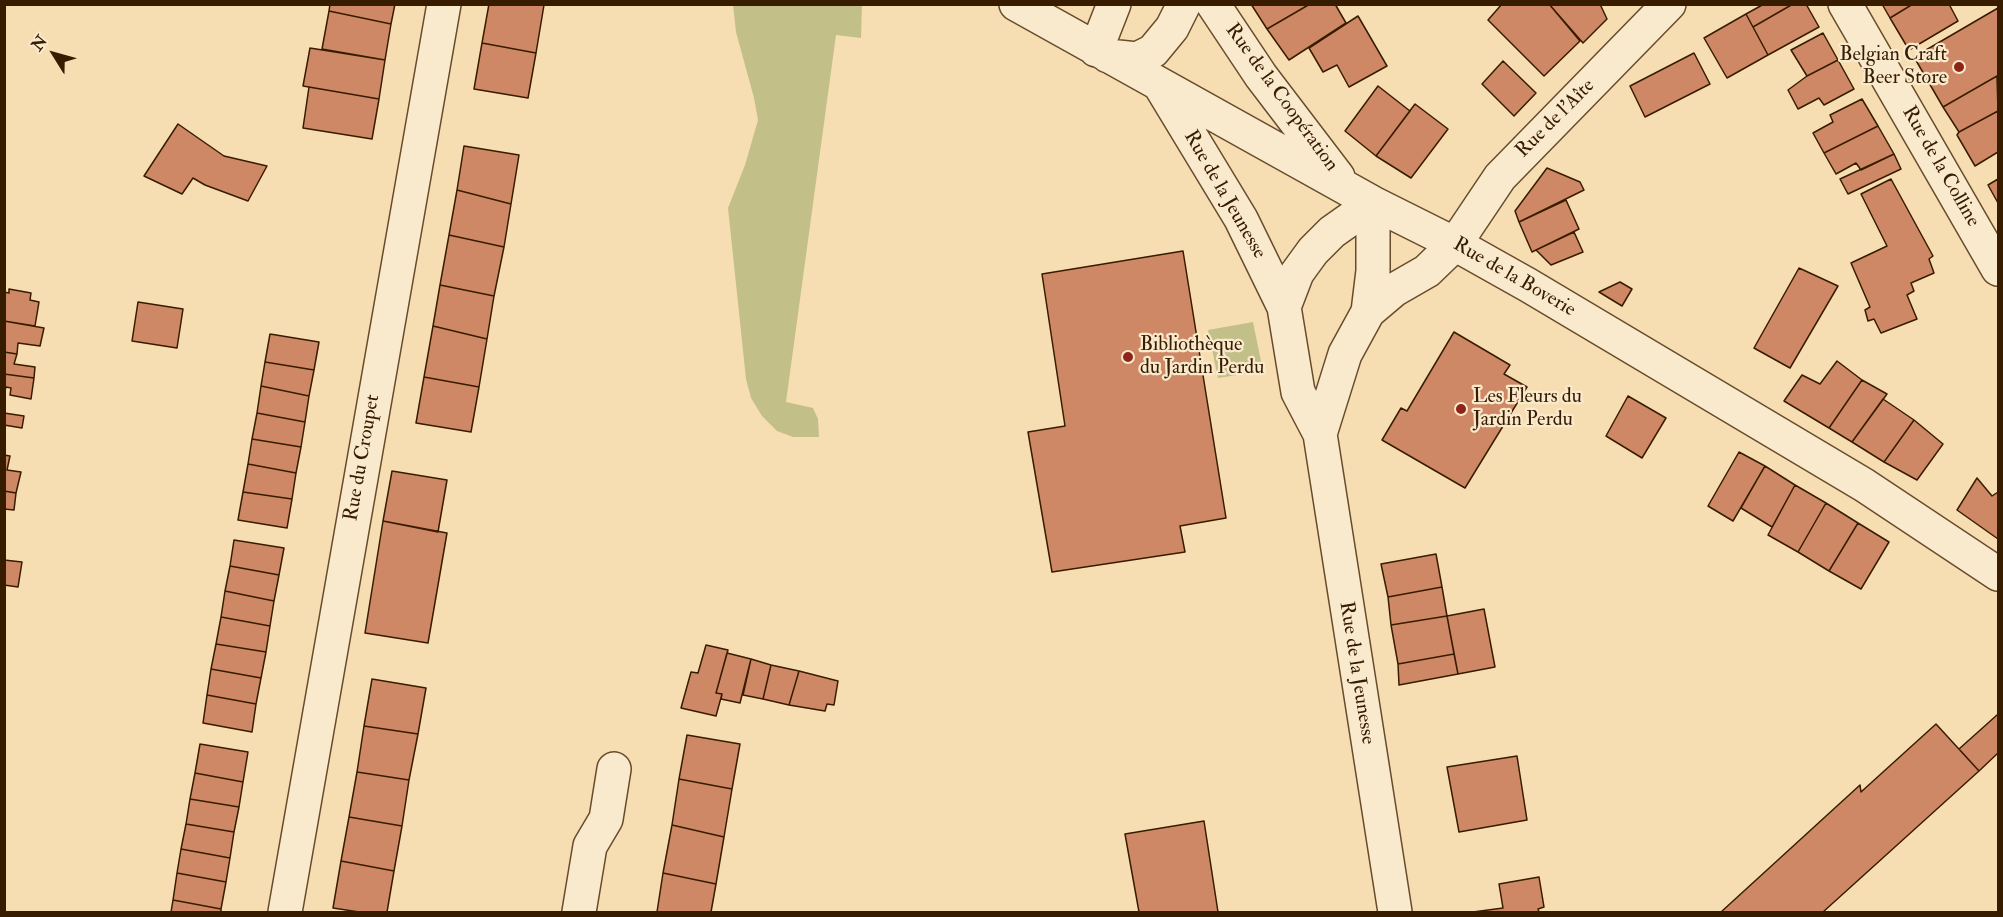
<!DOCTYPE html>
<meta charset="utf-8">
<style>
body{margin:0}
#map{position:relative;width:2003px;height:917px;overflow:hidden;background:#f7deb2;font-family:"IM FELL Double Pica",serif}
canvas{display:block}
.frame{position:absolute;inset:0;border:6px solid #371c00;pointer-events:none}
.north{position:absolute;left:24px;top:24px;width:60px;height:60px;-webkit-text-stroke:4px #faeacd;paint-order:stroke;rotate:307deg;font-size:16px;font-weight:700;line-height:24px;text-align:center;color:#371c00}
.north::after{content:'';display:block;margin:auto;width:21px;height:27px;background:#371c00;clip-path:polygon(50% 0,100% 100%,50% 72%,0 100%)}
</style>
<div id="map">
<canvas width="2003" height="917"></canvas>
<div class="frame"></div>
<div class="north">N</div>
</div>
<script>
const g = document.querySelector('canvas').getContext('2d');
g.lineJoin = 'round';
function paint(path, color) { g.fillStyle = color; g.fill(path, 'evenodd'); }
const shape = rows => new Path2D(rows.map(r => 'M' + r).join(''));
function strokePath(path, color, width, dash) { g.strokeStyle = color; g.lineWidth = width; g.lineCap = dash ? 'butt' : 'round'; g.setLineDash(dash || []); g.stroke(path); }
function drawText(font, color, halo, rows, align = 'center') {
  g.font = font + ' "IM FELL Double Pica",serif'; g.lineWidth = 4.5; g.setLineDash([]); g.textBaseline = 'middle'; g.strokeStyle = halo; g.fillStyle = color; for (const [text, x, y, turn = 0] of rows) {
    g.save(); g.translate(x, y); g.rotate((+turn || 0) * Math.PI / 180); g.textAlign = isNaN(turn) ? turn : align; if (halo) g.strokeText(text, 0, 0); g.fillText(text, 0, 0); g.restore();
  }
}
const green = shape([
 [733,5,862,5,861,38,836,35,786,402,813,408,818,419,819,437,793,437,777,431,762,416,751,398,746,379,728,208,745,165,758,120,754,98,736,32],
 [1253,322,1263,371,1218,378,1208,330]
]);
const building = shape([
 [330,4,395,4,391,24,329,11,330,4],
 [489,4,544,5,536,53,482,43,489,4],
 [1251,4,1310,4,1267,29,1251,4],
 [1310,4,1335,4,1346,23,1289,60,1267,29,1310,4],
 [1502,4,1549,4,1580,41,1544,76,1488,20,1502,4],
 [1549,4,1600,4,1607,19,1583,43,1549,4],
 [1764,4,1793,4,1753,27,1746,14,1764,4],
 [1793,4,1806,4,1819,27,1768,55,1753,27,1793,4],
 [1882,4,1913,4,1890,18,1882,4],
 [1913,4,1949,4,1958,21,1909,50,1890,18,1913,4],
 [1998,8,1998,79,1997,76,1943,107,1914,57,1998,8],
 [329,11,391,24,385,60,322,49,329,11],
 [1746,14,1768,55,1727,78,1704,38,1746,14],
 [1358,16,1387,66,1349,87,1337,65,1323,72,1309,48,1358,16],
 [1823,33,1838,60,1807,76,1791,50,1823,33],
 [482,43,536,53,528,98,474,89,482,43],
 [310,48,385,60,379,99,303,86,310,48],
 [1694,53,1710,84,1645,117,1630,86,1694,53],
 [1838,60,1854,89,1824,105,1819,98,1798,109,1788,90,1807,76,1838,60],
 [1503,61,1536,93,1514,116,1482,84,1503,61],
 [1997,76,1998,111,1959,132,1943,107,1997,76],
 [1378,86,1410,111,1376,156,1345,131,1378,86],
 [309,87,379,99,372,139,303,128,309,87],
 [1862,99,1878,126,1824,153,1813,133,1833,122,1830,115,1862,99],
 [1415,104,1448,129,1411,178,1376,156,1415,104],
 [1998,111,1998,152,1975,166,1957,135,1959,132,1998,111],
 [178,124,224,156,267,166,248,201,205,185,193,178,182,194,144,176,178,124],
 [1878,126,1894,154,1861,170,1856,163,1836,174,1824,153,1878,126],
 [464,146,519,155,511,204,457,190,464,146],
 [1894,154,1901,169,1848,194,1840,179,1894,154],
 [1547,168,1580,182,1584,190,1519,222,1515,211,1547,168],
 [1891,179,1933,256,1929,259,1934,273,1911,283,1914,291,1907,295,1917,319,1881,333,1874,319,1868,321,1865,310,1870,307,1851,263,1887,246,1861,194,1891,179],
 [1998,179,1998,203,1988,185,1998,179],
 [457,190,511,204,504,247,449,235,457,190],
 [1566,200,1579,229,1532,252,1519,222,1566,200],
 [1574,232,1583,252,1551,265,1536,250,1574,232],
 [449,235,504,247,494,296,440,285,449,235],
 [1183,251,1226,518,1180,526,1185,552,1052,572,1028,432,1065,426,1042,274,1183,251],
 [1799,268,1838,286,1790,368,1754,348,1799,268],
 [1620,282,1632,289,1622,306,1599,292,1620,282],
 [440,285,494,296,487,339,433,326,440,285],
 [9,289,31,293,30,300,39,302,35,326,4,321,4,292,9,293,9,289],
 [138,302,183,309,177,348,132,341,138,302],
 [4,321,44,328,40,346,18,343,17,354,4,352,4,321],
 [433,326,487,339,479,387,424,377,433,326],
 [1454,332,1510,365,1504,374,1527,387,1465,488,1382,440,1401,408,1407,411,1454,332],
 [270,334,319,342,314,370,265,362,270,334],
 [4,352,17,354,14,364,35,367,34,378,4,374,4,352],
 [1837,361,1862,380,1829,428,1784,401,1802,375,1820,384,1837,361],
 [265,362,314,370,309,396,261,386,265,362],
 [4,374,34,378,31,399,10,395,11,388,6,387,4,394,4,374],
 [424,377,479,387,471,432,416,423,424,377],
 [1862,380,1887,394,1852,442,1829,428,1862,380],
 [261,386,309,396,305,422,257,413,261,386],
 [1628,396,1666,418,1642,458,1606,436,1628,396],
 [1883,399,1914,420,1884,462,1852,442,1883,399],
 [4,413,24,416,22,428,4,425,4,413],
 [257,413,305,422,301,447,252,439,257,413],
 [1914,420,1943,444,1917,480,1884,462,1914,420],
 [252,439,301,447,296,473,248,464,252,439],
 [1739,452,1765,466,1733,521,1708,506,1739,452],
 [4,455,10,456,7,470,21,472,16,493,4,491,4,455],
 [248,464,296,473,292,499,243,492,248,464],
 [1765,466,1795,485,1772,527,1741,508,1765,466],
 [392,471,447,480,438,532,383,521,392,471],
 [1977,478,1992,496,1998,492,1998,539,1957,510,1977,478],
 [1795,485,1826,503,1798,552,1768,535,1795,485],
 [4,491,16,493,14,510,4,509,4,491],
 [243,492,292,499,287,528,238,520,243,492],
 [1826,503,1858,523,1829,571,1798,552,1826,503],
 [383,521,447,533,428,643,365,633,383,521],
 [1858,523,1889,542,1861,589,1829,571,1858,523],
 [234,540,284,548,279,575,230,566,234,540],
 [1436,554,1442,587,1388,597,1381,564,1436,554],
 [4,560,22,562,18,587,4,585,4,560],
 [230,566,279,575,274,601,225,591,230,566],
 [1442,587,1447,616,1391,625,1388,597,1442,587],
 [225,591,274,601,270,626,221,617,225,591],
 [1484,609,1495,667,1458,674,1447,616,1484,609],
 [1447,616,1454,654,1398,664,1391,625,1447,616],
 [221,617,270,626,266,652,216,644,221,617],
 [216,644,266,652,261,678,211,669,216,644],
 [706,645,728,650,716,693,722,694,716,716,681,708,691,672,698,673,706,645],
 [727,653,751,659,740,703,721,699,722,694,716,693,727,653],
 [1454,654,1458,674,1399,685,1398,664,1454,654],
 [751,659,771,665,763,699,743,695,751,659],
 [771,665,799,671,789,705,763,699,771,665],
 [211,669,261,678,256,704,207,695,211,669],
 [799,671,838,681,834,705,827,704,825,711,789,705,799,671],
 [372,679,426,688,418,734,364,726,372,679],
 [207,695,256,704,252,732,203,723,207,695],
 [1997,715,1998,716,1998,753,1979,771,1959,749,1997,715],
 [1936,724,1979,771,1823,912,1721,912,1860,785,1861,792,1936,724],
 [364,726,418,734,409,780,357,772,364,726],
 [687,735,740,744,732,789,679,779,687,735],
 [200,744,248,752,243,782,195,773,200,744],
 [1517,756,1527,820,1459,832,1447,767,1517,756],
 [357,772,409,780,402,826,349,817,357,772],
 [195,773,243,782,239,807,190,799,195,773],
 [679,779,732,789,724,837,672,825,679,779],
 [190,799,239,807,234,832,186,824,190,799],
 [349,817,402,826,394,871,341,861,349,817],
 [1204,821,1218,912,1139,912,1125,834,1204,821],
 [186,824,234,832,230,858,181,849,186,824],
 [672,825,724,837,716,884,663,873,672,825],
 [181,849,230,858,226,882,177,873,181,849],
 [341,861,394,871,387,912,359,912,333,908,341,861],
 [177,873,226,882,221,909,173,900,177,873],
 [663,873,716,884,711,912,657,912,663,873],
 [1539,877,1544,907,1538,909,1539,912,1473,912,1503,908,1499,884,1539,877],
 [173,900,221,909,221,912,171,912,173,900]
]);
const minor = shape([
 [1016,4,1373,203,1455,244,1528,285,1864,485,1998,574],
 [1213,4,1261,76,1338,177],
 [1845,4,1998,269],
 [1096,50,1114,4],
 [1108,56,1137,59,1153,51,1172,28,1184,4],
 [1161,87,1241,219,1284,307,1298,392,1320,434,1395,912],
 [1284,307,1297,273,1313,251,1332,232,1373,203],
 [1368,312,1373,271,1373,203],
 [1320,434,1345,354,1368,312,1394,290,1427,271,1455,244,1500,177,1669,4],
 [285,912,444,4],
 [579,912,590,846,606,819,614,769]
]);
const markers = [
 [1959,67,6,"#8f2418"],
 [1128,357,6,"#8f2418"],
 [1461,409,6,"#8f2418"]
];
const poiNames = [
 ["Belgian Craft",1947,56,"right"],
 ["Beer Store",1947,79,"right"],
 ["Bibliothèque",1140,346],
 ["du Jardin Perdu",1140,369],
 ["Les Fleurs du",1473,398],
 ["Jardin Perdu",1473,421]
];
const streetNames = [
 ["Rue de la Coopération",1281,98,54],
 ["Rue de l'Aîte",1556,119,-45],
 ["Rue de la Colline",1940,167,60],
 ["Rue de la Jeunesse",1224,195,60],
 ["Rue de la Boverie",1514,278,30],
 ["Rue du Croupet",363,458,-80],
 ["Rue de la Jeunesse",1356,673,81]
];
paint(green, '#c2c088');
paint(building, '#cf8866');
strokePath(building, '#371c00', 1.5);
strokePath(minor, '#674c2c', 36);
strokePath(minor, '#faeacd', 33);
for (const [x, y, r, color] of markers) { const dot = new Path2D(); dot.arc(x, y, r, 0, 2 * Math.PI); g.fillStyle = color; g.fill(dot); strokePath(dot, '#faeacd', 2); }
drawText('20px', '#371c00', '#faeacd', poiNames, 'left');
drawText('20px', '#371c00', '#faeacd', streetNames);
</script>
